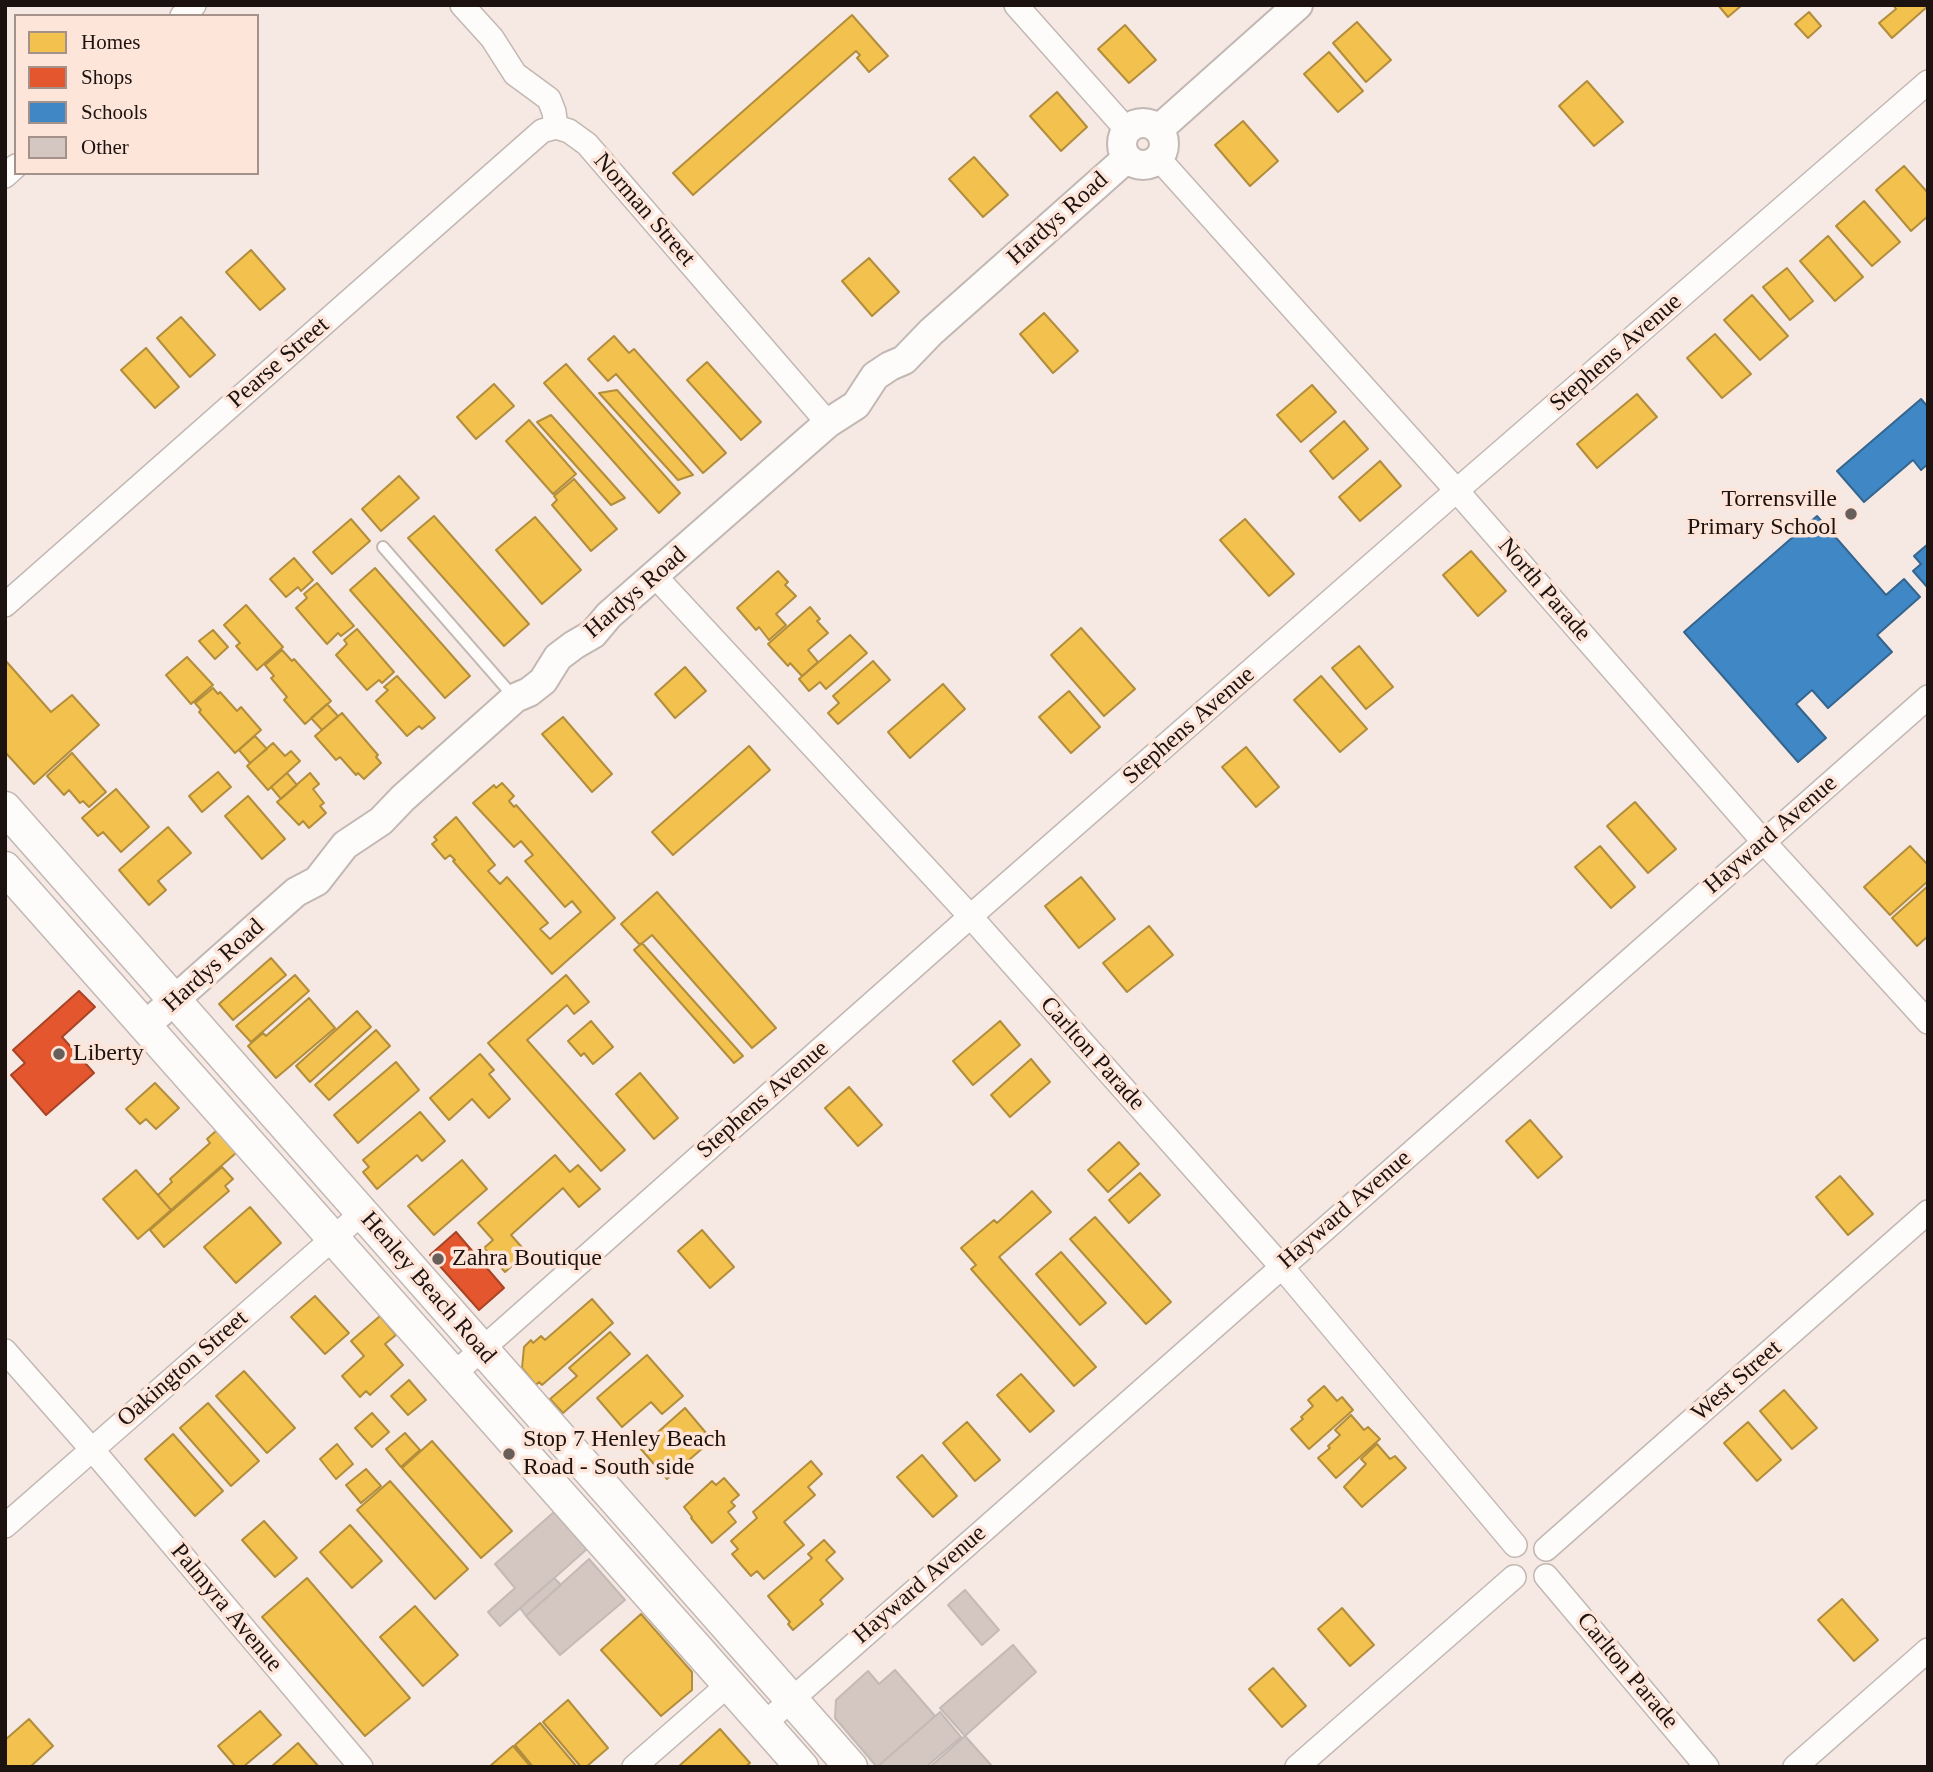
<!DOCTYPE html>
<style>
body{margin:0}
#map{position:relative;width:1933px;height:1772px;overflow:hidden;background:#f6e8e2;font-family:"Times New Roman",serif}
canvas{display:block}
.frame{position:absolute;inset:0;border:7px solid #1c1310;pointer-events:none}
.legend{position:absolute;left:14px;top:14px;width:245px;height:161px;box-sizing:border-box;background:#fee5da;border:2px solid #a49189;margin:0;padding:9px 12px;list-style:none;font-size:21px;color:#1c1310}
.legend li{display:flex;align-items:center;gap:14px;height:35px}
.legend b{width:35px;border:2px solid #a49189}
</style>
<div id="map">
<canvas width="1933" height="1772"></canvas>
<div class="frame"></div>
<ul class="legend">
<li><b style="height:19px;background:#f2c14e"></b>Homes</li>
<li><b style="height:19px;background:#e4572e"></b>Shops</li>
<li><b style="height:19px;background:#3f88c5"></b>Schools</li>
<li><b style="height:19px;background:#d4c6c0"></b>Other</li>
</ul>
</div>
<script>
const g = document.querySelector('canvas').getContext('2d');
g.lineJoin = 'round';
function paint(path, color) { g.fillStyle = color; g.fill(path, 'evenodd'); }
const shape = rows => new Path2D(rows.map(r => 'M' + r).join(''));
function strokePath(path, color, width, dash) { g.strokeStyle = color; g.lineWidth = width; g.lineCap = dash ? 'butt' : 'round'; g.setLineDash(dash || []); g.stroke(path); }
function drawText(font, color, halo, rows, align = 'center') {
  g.font = font + ' "Times New Roman",serif'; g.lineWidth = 7; g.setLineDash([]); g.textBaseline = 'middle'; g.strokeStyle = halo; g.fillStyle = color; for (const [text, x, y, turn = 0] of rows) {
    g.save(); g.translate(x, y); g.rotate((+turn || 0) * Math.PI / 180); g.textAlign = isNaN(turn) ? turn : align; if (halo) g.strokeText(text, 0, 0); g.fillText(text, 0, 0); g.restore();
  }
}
const homes = shape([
 [1718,5,1742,5,1728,17,1718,5],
 [1893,5,1928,5,1928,6,1892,38,1879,23,1896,9,1893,5],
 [1809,12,1821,26,1808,38,1795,24,1809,12],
 [852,15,888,56,869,72,857,58,860,55,856,51,693,195,673,173,852,15],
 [1357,22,1391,60,1366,82,1333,43,1357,22],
 [1125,25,1156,60,1129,83,1098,49,1125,25],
 [1329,52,1363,91,1338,112,1304,74,1329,52],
 [1587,81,1623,122,1594,146,1559,106,1587,81],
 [1057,92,1087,127,1061,151,1030,116,1057,92],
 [1243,121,1278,161,1250,186,1215,145,1243,121],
 [974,157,1008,195,983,217,949,179,974,157],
 [1904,166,1928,193,1928,216,1911,231,1876,190,1904,166],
 [1864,201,1900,242,1872,266,1836,226,1864,201],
 [1828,236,1863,277,1835,301,1800,261,1828,236],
 [251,250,285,289,260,310,226,272,251,250],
 [869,258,899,292,872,316,842,281,869,258],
 [1787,268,1813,301,1790,320,1763,287,1787,268],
 [1752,295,1788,336,1760,360,1724,320,1752,295],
 [1044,313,1078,351,1053,373,1020,334,1044,313],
 [181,317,215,355,190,377,157,338,181,317],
 [1715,334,1751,374,1722,398,1687,358,1715,334],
 [614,336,629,353,634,349,726,453,703,473,616,374,608,381,588,359,614,336],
 [146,348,179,387,155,408,121,370,146,348],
 [707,362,761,422,741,440,687,380,707,362],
 [566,364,680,493,659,513,544,383,566,364],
 [494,384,514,406,476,439,457,417,494,384],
 [1312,385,1336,412,1301,442,1277,415,1312,385],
 [617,390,693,475,678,480,599,393,617,390],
 [1637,394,1657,417,1597,468,1577,444,1637,394],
 [551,415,625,498,611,505,537,422,551,415],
 [529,420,576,474,553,494,506,441,529,420],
 [1344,421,1368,449,1333,479,1310,451,1344,421],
 [1380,461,1401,486,1360,521,1339,497,1380,461],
 [399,476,419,498,381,531,362,509,399,476],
 [574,479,617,529,591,551,552,505,557,500,554,496,574,479],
 [434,516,529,624,504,646,408,538,434,516],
 [535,517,581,570,542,604,496,550,535,517],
 [351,519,370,541,332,574,313,552,351,519],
 [1245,519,1294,574,1269,596,1220,540,1245,519],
 [1471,551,1506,591,1478,616,1443,575,1471,551],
 [294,558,313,580,301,591,298,587,286,597,270,579,294,558],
 [375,568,470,676,445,698,350,590,375,568],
 [778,571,788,582,785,585,796,596,776,614,786,625,769,640,759,627,756,630,737,608,778,571],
 [317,583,354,626,341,636,338,633,327,644,296,608,307,598,304,594,317,583],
 [246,605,283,647,257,670,236,646,240,643,224,625,246,605],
 [810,607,820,619,817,621,828,633,808,650,818,662,802,676,790,663,788,666,768,644,810,607],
 [1081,628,1135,689,1104,716,1051,655,1081,628],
 [357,629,394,672,382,683,379,680,367,690,336,655,347,644,344,640,357,629],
 [213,630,228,647,215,659,199,641,213,630],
 [850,635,867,653,826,689,820,682,809,691,799,679,850,635],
 [1359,646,1393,687,1366,709,1332,668,1359,646],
 [282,650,292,661,294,659,331,701,305,724,284,700,287,697,271,678,274,676,265,665,282,650],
 [187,657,213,685,191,704,166,675,187,657],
 [5,660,51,712,72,695,99,725,34,784,5,752,5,660],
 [873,661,890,680,838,724,828,713,839,703,833,696,873,661],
 [685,667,706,691,675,718,655,694,685,667],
 [397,676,435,718,422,729,419,726,407,736,376,701,388,690,384,687,397,676],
 [1321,676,1367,729,1340,752,1294,700,1321,676],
 [943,684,965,709,910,758,888,732,943,684],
 [213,688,218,694,220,692,237,711,241,707,261,730,235,753,199,712,201,710,195,703,213,688],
 [1069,691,1100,727,1071,753,1039,717,1069,691],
 [327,704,338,716,322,730,311,718,327,704],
 [342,713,378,755,376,757,381,763,364,779,358,773,356,775,340,757,336,760,315,736,342,713],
 [563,717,612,774,592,792,542,734,563,717],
 [255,736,267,749,250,763,239,750,255,736],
 [273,743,285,756,291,751,300,761,268,790,247,766,273,743],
 [749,746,770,770,673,855,652,832,749,746],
 [1246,747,1279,787,1256,807,1222,767,1246,747],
 [72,753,106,792,89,807,83,801,80,803,69,790,64,795,47,776,72,753],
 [218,772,231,787,202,812,189,796,218,772],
 [287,773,297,785,281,799,271,787,287,773],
 [310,773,319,784,313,789,324,803,320,806,326,813,309,828,303,821,299,825,277,802,310,773],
 [502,783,514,796,509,801,514,807,516,805,615,918,552,974,453,861,455,860,450,855,445,859,432,844,437,840,434,837,456,817,495,865,488,871,500,884,507,877,548,923,540,929,550,939,581,912,572,901,565,907,525,861,533,855,521,841,514,847,473,803,494,785,496,788,502,783],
 [116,789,149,827,121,852,103,832,98,836,82,818,116,789],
 [248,796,285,839,262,859,225,816,248,796],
 [1635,802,1676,849,1648,873,1607,826,1635,802],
 [168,827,191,853,158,881,166,890,149,905,119,870,168,827],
 [1600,846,1635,887,1611,908,1575,867,1600,846],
 [1910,846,1928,865,1928,881,1890,915,1864,887,1910,846],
 [1081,877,1115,919,1079,948,1045,906,1081,877],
 [1928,886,1928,936,1917,946,1892,918,1928,886],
 [657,892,776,1028,752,1048,652,935,640,945,621,924,657,892],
 [1149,926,1173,955,1127,992,1103,963,1149,926],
 [642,943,743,1056,734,1063,634,950,642,943],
 [271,958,286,975,233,1020,219,1004,271,958],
 [295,975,309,991,251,1042,236,1026,295,975],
 [566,975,589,1002,574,1014,567,1005,527,1040,625,1150,601,1171,488,1043,566,975],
 [309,998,335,1028,276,1078,248,1046,263,1033,266,1036,309,998],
 [357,1011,371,1027,310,1082,296,1066,357,1011],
 [591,1021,613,1047,593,1064,584,1053,581,1056,568,1041,591,1021],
 [1000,1021,1020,1045,973,1085,953,1061,1000,1021],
 [376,1030,390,1046,329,1100,315,1085,376,1030],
 [480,1054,494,1070,489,1074,510,1099,489,1118,472,1099,449,1120,430,1098,480,1054],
 [1031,1059,1050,1082,1010,1117,991,1095,1031,1059],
 [396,1062,419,1090,358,1143,334,1115,396,1062],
 [640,1073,678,1118,654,1139,616,1094,640,1073],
 [155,1083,179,1108,156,1129,146,1119,140,1124,126,1109,155,1083],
 [849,1087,882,1125,858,1146,825,1108,849,1087],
 [420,1112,445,1141,422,1161,417,1155,377,1189,363,1172,369,1167,363,1160,420,1112],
 [1530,1120,1562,1157,1538,1178,1506,1141,1530,1120],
 [217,1130,236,1153,171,1210,158,1195,172,1182,170,1179,210,1143,207,1139,217,1130],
 [1119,1142,1139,1164,1108,1192,1088,1170,1119,1142],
 [555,1155,570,1172,578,1165,600,1189,579,1207,563,1188,511,1235,527,1253,505,1272,484,1248,493,1240,478,1223,555,1155],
 [462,1160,487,1189,434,1235,408,1206,462,1160],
 [222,1167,233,1179,225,1186,229,1191,164,1247,150,1230,222,1167],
 [136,1170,171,1210,138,1239,103,1199,136,1170],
 [1140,1173,1160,1195,1129,1223,1109,1200,1140,1173],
 [1840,1176,1873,1214,1848,1235,1816,1197,1840,1176],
 [1032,1191,1051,1212,999,1257,1096,1367,1074,1386,971,1269,976,1265,961,1248,994,1220,997,1223,1032,1191],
 [250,1207,281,1243,236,1283,204,1247,250,1207],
 [1095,1217,1171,1302,1146,1324,1070,1239,1095,1217],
 [702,1230,734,1267,710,1288,678,1251,702,1230],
 [1061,1252,1106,1303,1080,1325,1036,1274,1061,1252],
 [315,1296,349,1333,325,1354,291,1317,315,1296],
 [592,1299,613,1323,542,1385,539,1382,536,1385,522,1368,524,1347,531,1340,533,1343,541,1336,545,1340,592,1299],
 [380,1316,396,1335,385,1344,403,1365,370,1395,366,1391,360,1397,342,1376,364,1356,351,1341,380,1316],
 [610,1332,630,1354,563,1413,550,1399,577,1376,569,1368,610,1332],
 [647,1355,683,1396,662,1414,651,1402,622,1427,597,1398,647,1355],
 [244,1371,295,1428,267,1453,216,1396,244,1371],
 [1021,1374,1054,1411,1030,1432,997,1395,1021,1374],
 [409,1380,426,1400,408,1415,391,1396,409,1380],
 [1324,1386,1337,1401,1342,1397,1353,1410,1309,1449,1291,1429,1303,1419,1301,1417,1313,1406,1308,1400,1324,1386],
 [1784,1390,1817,1428,1792,1449,1760,1411,1784,1390],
 [208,1403,259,1461,231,1486,180,1428,208,1403],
 [685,1408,712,1440,667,1479,640,1448,685,1408],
 [372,1413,389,1432,372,1447,355,1428,372,1413],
 [1351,1415,1364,1430,1368,1427,1380,1439,1336,1478,1318,1458,1330,1448,1328,1446,1340,1435,1335,1430,1351,1415],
 [967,1422,1000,1460,975,1481,943,1443,967,1422],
 [1748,1422,1781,1460,1757,1481,1724,1443,1748,1422],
 [405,1433,420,1450,401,1467,386,1449,405,1433],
 [173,1434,223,1491,195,1516,145,1459,173,1434],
 [432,1441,512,1531,481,1558,402,1468,432,1441],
 [337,1444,353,1464,336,1479,320,1459,337,1444],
 [1377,1444,1390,1459,1395,1456,1406,1468,1362,1507,1344,1487,1366,1464,1361,1459,1377,1444],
 [922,1455,957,1496,933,1517,897,1477,922,1455],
 [811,1461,822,1474,808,1487,815,1495,784,1522,804,1545,764,1579,757,1571,751,1576,732,1554,738,1549,731,1541,757,1518,753,1512,811,1461],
 [366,1469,381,1486,361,1503,346,1485,366,1469],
 [724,1478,739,1495,731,1502,735,1506,728,1512,736,1522,712,1543,691,1518,692,1517,684,1507,712,1481,716,1485,724,1478],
 [390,1481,468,1569,435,1599,357,1510,390,1481],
 [264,1521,297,1558,275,1577,242,1540,264,1521],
 [350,1525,382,1561,352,1588,320,1552,350,1525],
 [824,1540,835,1552,826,1560,843,1579,820,1600,823,1604,793,1630,788,1624,790,1622,768,1596,812,1558,808,1554,824,1540],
 [307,1578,410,1698,365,1736,262,1617,307,1578],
 [1842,1599,1878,1640,1854,1661,1818,1620,1842,1599],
 [415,1606,458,1655,423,1686,380,1637,415,1606],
 [1342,1608,1374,1645,1350,1666,1318,1629,1342,1608],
 [641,1614,692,1672,692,1690,661,1716,601,1650,641,1614],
 [1273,1668,1306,1706,1282,1727,1249,1689,1273,1668],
 [568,1700,608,1748,586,1767,581,1767,543,1722,568,1700],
 [260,1711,281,1735,243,1767,236,1767,218,1746,260,1711],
 [29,1719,53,1746,30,1767,5,1767,5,1740,29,1719],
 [540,1723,577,1767,533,1767,515,1745,540,1723],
 [720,1729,750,1763,745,1767,678,1767,720,1729],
 [298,1743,319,1767,271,1767,298,1743],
 [513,1746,531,1767,489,1767,513,1746]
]);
const shops = shape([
 [79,991,95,1007,62,1037,94,1073,46,1115,11,1075,25,1063,13,1050,79,991],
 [456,1232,504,1288,479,1310,430,1255,456,1232]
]);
const schools = shape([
 [1921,399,1928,407,1928,464,1921,470,1913,460,1864,502,1837,471,1921,399],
 [1817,516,1886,595,1904,579,1920,597,1877,635,1892,652,1828,708,1812,690,1796,704,1826,738,1798,762,1684,632,1817,516],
 [1928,544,1928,588,1913,571,1921,564,1914,556,1928,544]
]);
const building = shape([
 [554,1512,587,1549,500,1626,488,1612,515,1588,495,1564,554,1512],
 [589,1559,625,1600,560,1655,526,1616,589,1559],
 [554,1578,561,1585,526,1616,520,1608,554,1578],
 [965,1590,999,1630,982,1645,948,1605,965,1590],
 [1013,1645,1036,1672,965,1736,940,1708,1013,1645],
 [895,1670,935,1716,877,1767,835,1718,836,1700,868,1671,879,1684,895,1670],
 [940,1712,961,1737,926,1767,877,1767,940,1712],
 [965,1736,991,1765,989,1767,930,1767,965,1736]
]);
const service = shape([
 [383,547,513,696]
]);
const minor = shape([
 [462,5,492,38,515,74,549,99,554,112,556,127],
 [1016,5,1127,130],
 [182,16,194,5],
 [556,127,569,131,587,144,828,423],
 [1159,159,1457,491,1763,841,1928,1022],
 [5,176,16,166],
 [655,576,971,917,1281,1266,1515,1545],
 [5,605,542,131,556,127],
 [5,1351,102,1461,361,1767],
 [454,1374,980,908,1447,499,1928,82],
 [5,1526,362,1213],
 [1546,1549,1928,1212],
 [1546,1576,1707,1767],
 [764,1724,1928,697],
 [634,1767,729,1684],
 [1297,1767,1514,1577],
 [1795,1767,1928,1650]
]);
const tertiary = shape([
 '1122 144a21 21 0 1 1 42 0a21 21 0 1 1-42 0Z',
 [1159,129,1298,5],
 [145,1026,296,892,317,881,345,845,381,821,403,798,515,698,529,692,543,681,558,657,574,645,593,634,609,615,828,423,856,405,875,376,890,366,904,360,931,332,1127,158]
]);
const secondary = shape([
 [5,808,851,1767],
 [5,868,802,1767]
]);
const markers = [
 [1851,514,7,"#685e5a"],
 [59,1054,7,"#685e5a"],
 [438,1259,7,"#685e5a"],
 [509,1454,7,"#685e5a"]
];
const streetNames = [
 ["Norman Street",644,210,49],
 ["Hardys Road",1058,219,-42],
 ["Stephens Avenue",1616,353,-41],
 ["Pearse Street",279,363,-41],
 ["North Parade",1544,590,49],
 ["Hardys Road",636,593,-41],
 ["Stephens Avenue",1189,726,-41],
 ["Hayward Avenue",1771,835,-41],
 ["Hardys Road",214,966,-42],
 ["Carlton Parade",1092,1054,48],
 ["Stephens Avenue",763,1100,-41],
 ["Hayward Avenue",1345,1210,-41],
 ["Henley Beach Road",428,1288,49],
 ["Oakington Street",183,1369,-41],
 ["West Street",1737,1381,-41],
 ["Hayward Avenue",920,1585,-41],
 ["Palmyra Avenue",226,1608,50],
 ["Carlton Parade",1627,1671,50]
];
const poiNames = [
 ["Torrensville",1837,500,"right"],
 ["Primary School",1837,528,"right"],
 ["Liberty",73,1054],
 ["Zahra Boutique",452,1259],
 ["Stop 7 Henley Beach",523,1440],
 ["Road - South side",523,1468]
];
paint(homes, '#f2c14e');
strokePath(homes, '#b28d3b', 2);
paint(shops, '#e4572e');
strokePath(shops, '#a84325', 2);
paint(schools, '#3f88c5');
strokePath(schools, '#34658f', 2);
paint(building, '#d4c6c0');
strokePath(building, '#c4bab5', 2);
strokePath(service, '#c2b8b3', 14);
strokePath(minor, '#c2b8b3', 26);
strokePath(tertiary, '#c2b8b3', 32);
strokePath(secondary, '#c2b8b3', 35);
strokePath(service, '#fefcfb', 10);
strokePath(minor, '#fefcfb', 23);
strokePath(tertiary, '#fefcfb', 28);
strokePath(secondary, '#fefcfb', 32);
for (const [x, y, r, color] of markers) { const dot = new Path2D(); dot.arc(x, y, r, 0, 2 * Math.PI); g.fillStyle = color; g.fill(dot); strokePath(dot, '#fee5da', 2.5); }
drawText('24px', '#1c1310', '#fee5da', streetNames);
drawText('24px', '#1c1310', '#fee5da', poiNames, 'left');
</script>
